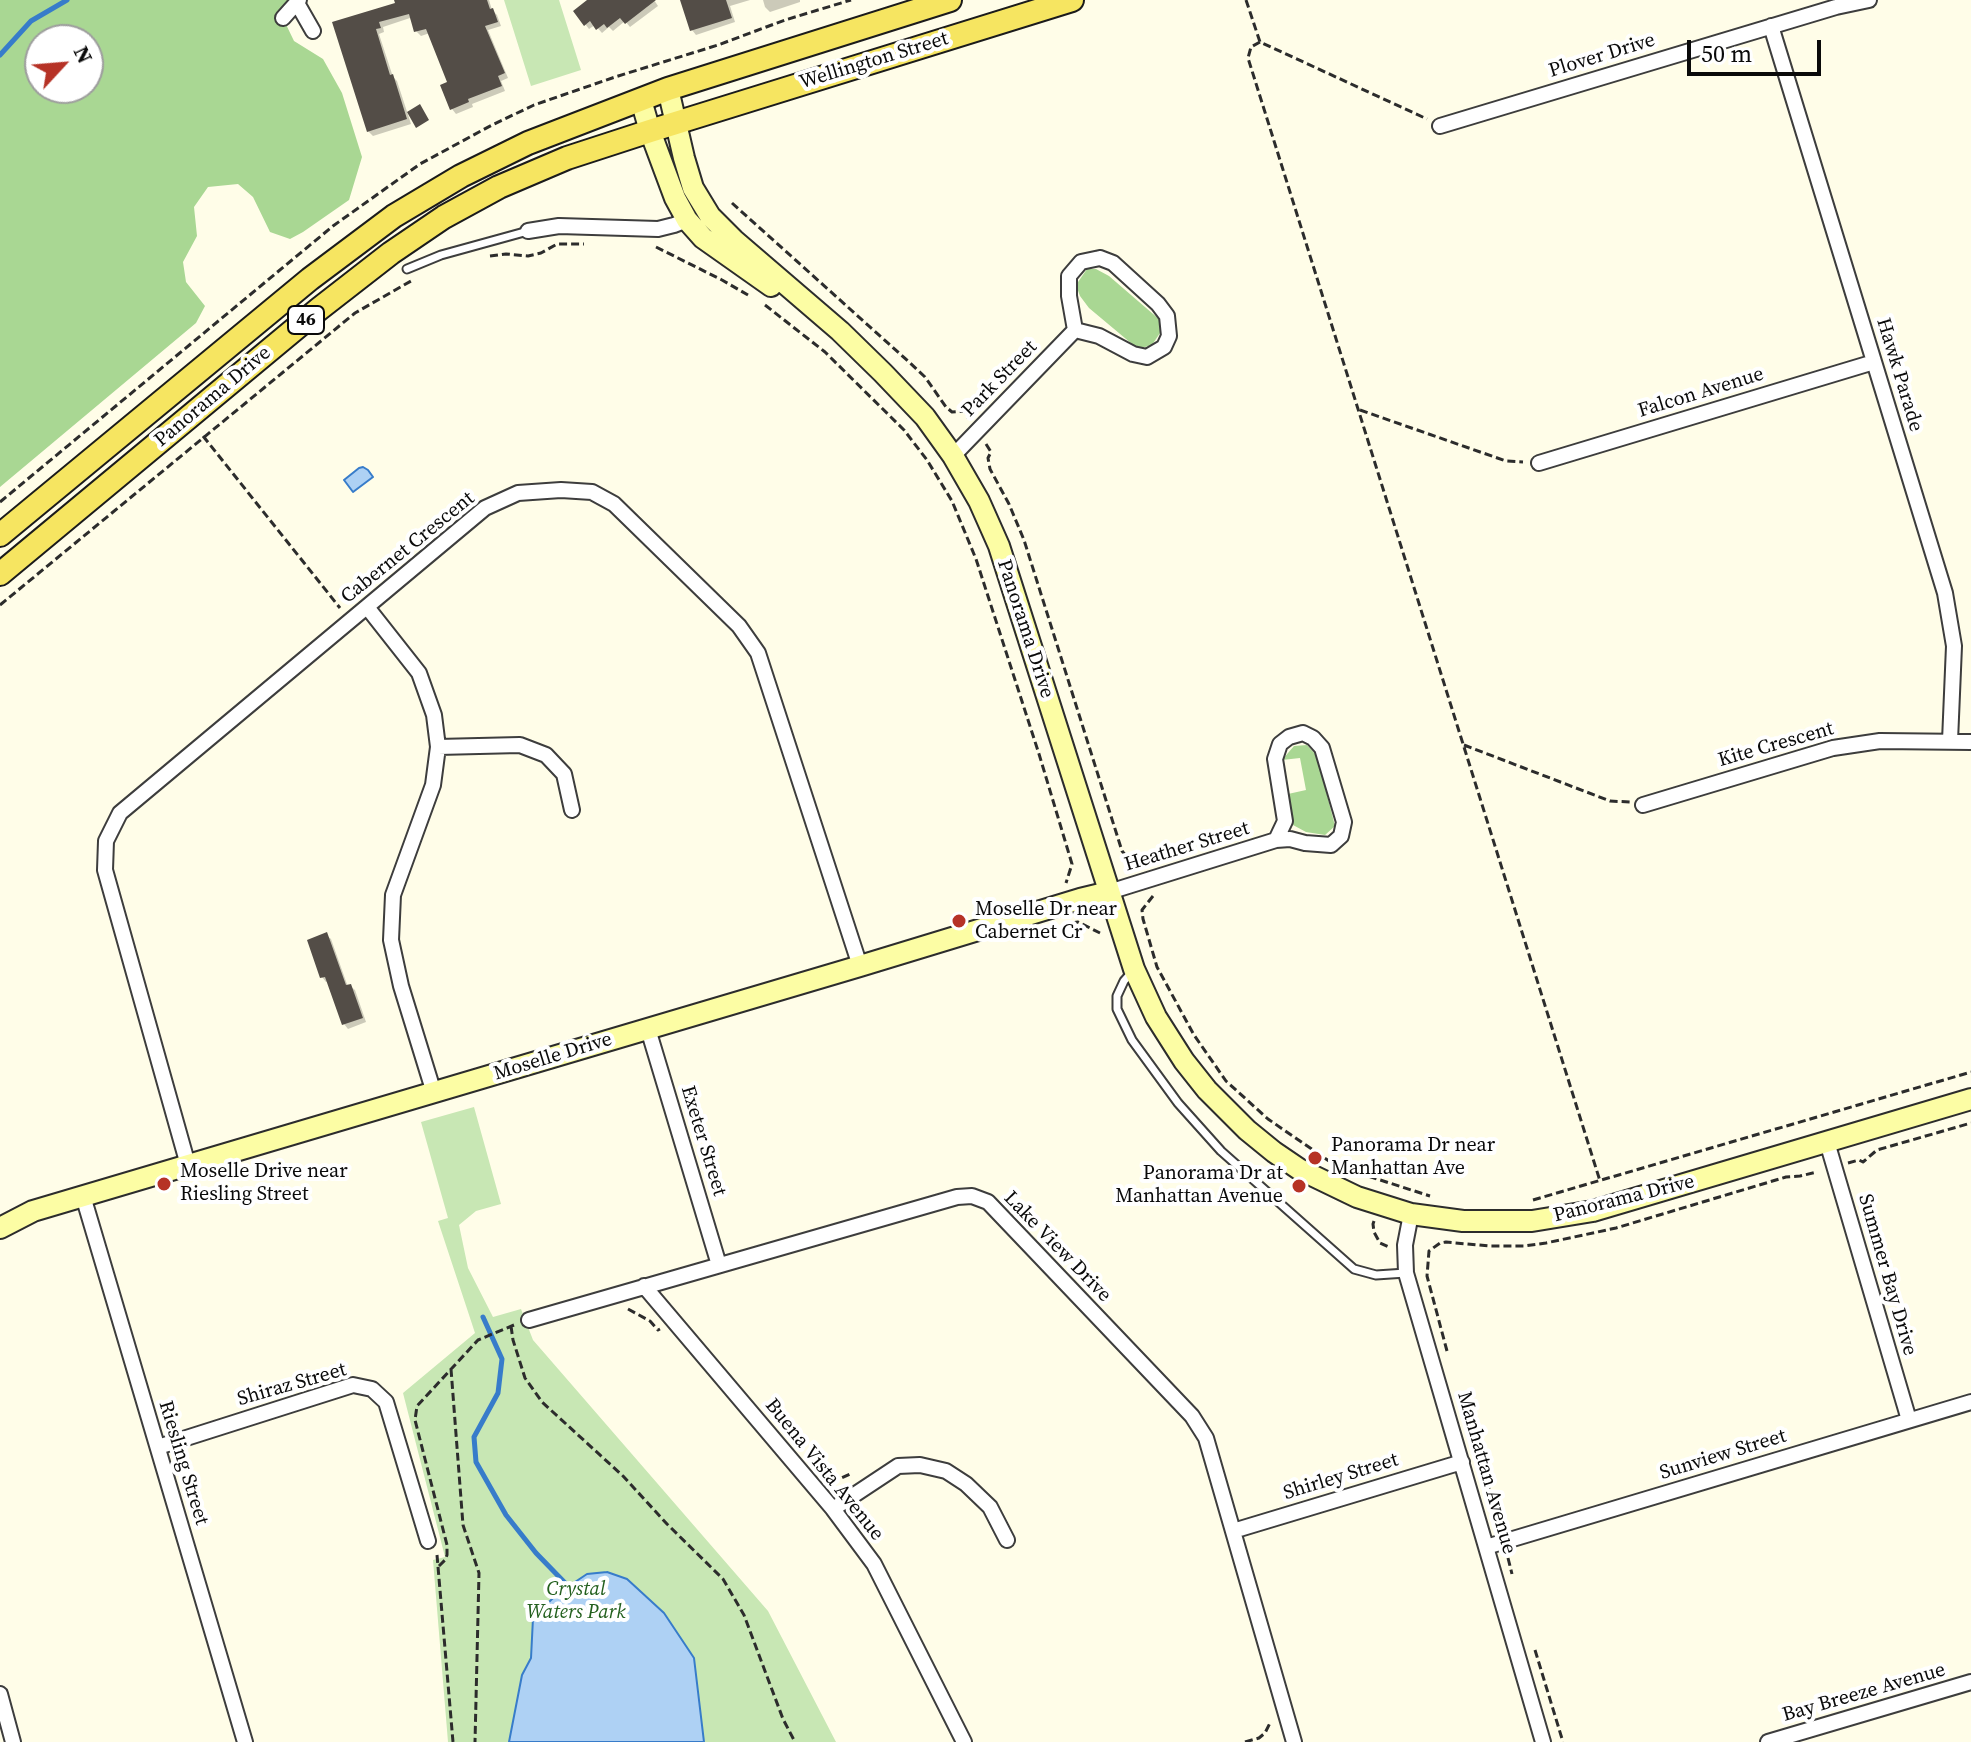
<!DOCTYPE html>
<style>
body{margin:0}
#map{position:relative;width:1971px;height:1742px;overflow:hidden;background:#fffde8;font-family:"Source Serif 4",serif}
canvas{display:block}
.north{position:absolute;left:24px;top:24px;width:80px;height:80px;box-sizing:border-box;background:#fff;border:2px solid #9d9d9d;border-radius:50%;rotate:64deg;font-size:22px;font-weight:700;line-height:32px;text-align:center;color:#0a0a0a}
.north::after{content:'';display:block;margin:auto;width:28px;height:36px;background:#b63226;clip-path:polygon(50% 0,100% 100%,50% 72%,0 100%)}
.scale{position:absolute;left:1687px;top:40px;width:134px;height:36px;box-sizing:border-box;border:4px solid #0a0a0a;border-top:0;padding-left:10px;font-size:24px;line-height:28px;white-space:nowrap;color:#0a0a0a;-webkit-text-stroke:6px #fff;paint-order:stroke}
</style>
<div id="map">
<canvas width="1971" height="1742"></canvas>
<div class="north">N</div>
<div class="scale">50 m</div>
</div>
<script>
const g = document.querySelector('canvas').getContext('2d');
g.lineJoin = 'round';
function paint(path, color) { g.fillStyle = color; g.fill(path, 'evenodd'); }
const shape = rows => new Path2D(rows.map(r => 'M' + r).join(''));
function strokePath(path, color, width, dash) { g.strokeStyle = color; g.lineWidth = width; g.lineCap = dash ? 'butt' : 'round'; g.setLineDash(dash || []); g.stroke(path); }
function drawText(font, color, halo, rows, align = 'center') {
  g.font = font + ' "Source Serif 4",serif'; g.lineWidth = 8; g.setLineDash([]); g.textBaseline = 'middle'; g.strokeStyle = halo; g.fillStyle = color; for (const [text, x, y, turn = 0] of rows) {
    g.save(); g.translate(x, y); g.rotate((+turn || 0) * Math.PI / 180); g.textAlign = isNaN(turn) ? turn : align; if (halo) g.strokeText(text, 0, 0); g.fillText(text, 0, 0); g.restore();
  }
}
const green = shape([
 [504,0,559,0,581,70,531,86],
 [474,1107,501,1204,476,1211,459,1225,468,1268,493,1317,521,1309,533,1340,768,1611,836,1742,448,1742,433,1560,445,1557,403,1393,475,1333,438,1221,448,1218,421,1122]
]);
const forest = shape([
 [0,0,288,0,280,12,294,41,323,59,342,93,362,157,349,200,303,232,290,239,270,232,253,197,238,184,208,187,194,207,197,236,183,262,186,282,205,306,196,323,0,487],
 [40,40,88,40,88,88,40,88],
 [1087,269,1096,269,1109,276,1160,320,1160,333,1152,345,1138,349,1089,308,1080,296,1076,285],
 [1307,745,1317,756,1335,826,1325,835,1306,832,1293,825,1288,794,1306,790,1300,758,1282,760,1294,746]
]);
const water = shape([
 [363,467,368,470,373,477,353,492,344,480,359,468,363,467],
 [607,1572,627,1579,664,1613,694,1658,704,1742,509,1742,522,1675,531,1658,533,1618,557,1594,587,1574,607,1572]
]);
const shadow = shape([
 [396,0,489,0,492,10,497,15,501,26,488,30,508,78,501,81,505,91,472,104,473,107,456,114,452,109,442,86,450,83,430,33,421,36,416,31,410,18,383,27,384,32,379,34,393,77,397,81,411,124,373,136,368,131,335,24,398,4],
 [654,0,658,6,630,27,625,21,613,31,609,27,602,33,595,25,589,29,575,11],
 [682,0,750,0,730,6,735,22,696,35,692,30],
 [763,0,800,0,800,2,770,12,765,7],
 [326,935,331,939,348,987,350,986,355,990,366,1022,348,1029,344,1024,329,981,326,982,322,977]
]);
const stream = shape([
 [0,55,31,21,67,0],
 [483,1317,502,1359,498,1393,474,1437,476,1462,506,1515,536,1553,569,1587]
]);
const building = shape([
 [394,0,487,0,490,9,493,8,498,22,485,26,505,73,498,76,502,86,468,99,469,102,450,110,440,85,447,82,426,29,414,32,409,14,379,22,381,28,376,29,390,75,393,74,407,119,367,132,332,22,395,3],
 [587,0,656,0,625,24,620,18,607,28,604,24,596,30,590,21,584,26,573,11],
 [680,0,726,0,732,18,690,31],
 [420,104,429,120,416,128,407,112],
 [327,932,346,985,351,984,363,1018,342,1025,325,977,320,978,307,940]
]);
const path = shape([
 [1246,0,1260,42,1427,119],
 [1260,42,1251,47,1248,58,1600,1181],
 [732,203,909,362,925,377,946,407,952,412,965,411,968,418],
 [656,247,722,280,748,295],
 [490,256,506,254,528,256,541,253,557,244,584,244],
 [765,305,825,352,904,430,927,460,952,501,976,559,1039,754,1072,864,1066,883],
 [1360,410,1506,461,1523,462],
 [203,436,340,608],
 [986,444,991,452,988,458,990,469,1009,504,1024,540,1122,851,1127,857,1141,861,1143,866],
 [0,502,333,226,420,164,492,125,534,105,615,77,718,45,785,20,851,0],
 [0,605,355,313,411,281],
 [1464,745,1610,801,1630,802],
 [1153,896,1142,910,1143,919,1157,967,1194,1035,1226,1081,1268,1119,1329,1161],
 [1071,923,1078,922,1100,933],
 [1848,1163,1859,1160,1863,1162,1877,1150,1971,1123],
 [1346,1169,1430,1196],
 [1533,1200,1971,1072],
 [1374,1221,1373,1224,1374,1232,1380,1243,1391,1248],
 [628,1309,650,1321,658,1330,660,1329],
 [511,1326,513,1340,525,1378,542,1402,623,1476,667,1524,723,1579,744,1615,783,1719,795,1742],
 [1447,1351,1427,1276,1429,1251,1440,1243,1446,1242,1489,1246,1524,1246,1546,1243,1616,1228,1786,1177,1800,1176,1817,1172],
 [451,1369,463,1525,479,1573,475,1742],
 [1462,1401,1501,1527],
 [831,1480,835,1481,850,1474],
 [437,1555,453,1742],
 [1508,1558,1512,1574],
 [439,1566,445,1560,447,1555,447,1545,415,1420,417,1406,478,1340,514,1325],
 [1535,1650,1563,1742],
 [1245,1742,1259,1738,1265,1733,1271,1721]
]);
const lane = shape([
 [407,269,441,255,528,231],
 [1132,972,1124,981,1117,996,1117,1009,1132,1040,1178,1103,1221,1151,1354,1269,1376,1275,1406,1273]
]);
const street = shape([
 [297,3,313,31],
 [283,18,299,0],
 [1771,26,1945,593,1954,646,1950,741],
 [1440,126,1836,7,1869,0],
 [528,231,559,226,658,229,674,225,687,220],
 [1100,258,1113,263,1158,304,1167,316,1169,336,1164,347,1147,357,1133,354,1099,336,1075,330,1069,296,1069,276,1081,262,1100,258],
 [953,456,1075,330],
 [1539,463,1874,362],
 [367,607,419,673,434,715,438,747,433,785,393,895,391,940,401,986,434,1093],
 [438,747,520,745,546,755,564,774,572,810],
 [1643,805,1833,748,1880,741,1971,742],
 [1109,892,1276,840,1290,839,1305,843,1331,845,1341,836,1344,822,1322,748,1313,738,1303,733,1289,737,1280,744,1275,759,1285,821,1276,840],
 [648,1029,719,1265],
 [1827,1142,1909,1420],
 [188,1165,105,870,106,841,120,813,485,508,518,493,561,490,592,492,614,504,739,626,758,653,860,966],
 [83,1196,245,1742],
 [1411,1214,1405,1245,1406,1273,1543,1742],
 [644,1286,833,1509,874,1564,964,1742],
 [529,1320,957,1197,972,1196,988,1202,1192,1416,1206,1438,1294,1742],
 [158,1447,353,1385,372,1389,386,1402,428,1541],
 [833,1509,898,1466,920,1465,946,1471,966,1484,990,1507,1007,1540],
 [1233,1531,1462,1462],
 [1486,1547,1971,1402],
 [0,1694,13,1742],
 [1768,1742,1971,1682]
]);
const secondary = shape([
 [668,89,684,158,693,188,710,216,734,240,840,331,883,373,925,417,953,456,979,501,999,546,1134,969,1156,1017,1184,1061,1207,1090,1247,1130,1274,1152,1299,1169,1357,1197,1411,1214,1463,1221,1532,1221,1593,1211,1971,1099],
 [641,100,650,131,675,198,687,220,703,238,771,286],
 [0,1228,33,1211,860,966,1080,899,1109,892]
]);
const primary = shape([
 [0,535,310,279,394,216,461,176,528,143,668,89,950,0],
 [0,574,319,309,391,253,444,217,499,187,567,158,650,131,1072,0]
]);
const markers = [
 [959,921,8,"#b63226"],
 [1315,1158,8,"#b63226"],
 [164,1184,8,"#b63226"],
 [1299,1186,8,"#b63226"]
];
const shields = [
 [306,320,36]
];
const shieldNames = [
 ["46",306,320]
];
const streetNames = [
 ["Plover Drive",1602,56,-17],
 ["Wellington Street",874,61,-17],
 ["Hawk Parade",1899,375,73],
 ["Park Street",1000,379,-46],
 ["Falcon Avenue",1701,393,-17],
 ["Panorama Drive",213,397,-40],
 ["Cabernet Crescent",408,548,-39],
 ["Panorama Drive",1025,629,72],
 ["Kite Crescent",1776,745,-16],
 ["Heather Street",1187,847,-17],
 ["Moselle Drive",553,1057,-17],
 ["Exeter Street",703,1141,73],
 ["Panorama Drive",1624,1199,-14],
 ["Lake View Drive",1057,1247,46],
 ["Summer Bay Drive",1887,1275,74],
 ["Shiraz Street",292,1385,-16],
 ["Sunview Street",1723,1455,-17],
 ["Riesling Street",183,1463,73],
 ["Buena Vista Avenue",824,1470,51],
 ["Manhattan Avenue",1486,1473,74],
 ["Shirley Street",1341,1477,-17],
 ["Bay Breeze Avenue",1864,1693,-16]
];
const poiNames = [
 ["Moselle Dr near",975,910],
 ["Cabernet Cr",975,933],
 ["Panorama Dr near",1331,1146],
 ["Manhattan Ave",1331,1169],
 ["Moselle Drive near",180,1172],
 ["Riesling Street",180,1195],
 ["Panorama Dr at",1283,1174,"right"],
 ["Manhattan Avenue",1283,1197,"right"]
];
const parkNames = [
 ["Crystal",576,1590],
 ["Waters Park",576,1613]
];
paint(green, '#c8e7b4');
paint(forest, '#a9d793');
paint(water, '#aed1f4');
strokePath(water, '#377cca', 2);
paint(shadow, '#0003');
strokePath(stream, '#377cca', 5);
paint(building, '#534d47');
strokePath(lane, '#3d3d3d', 11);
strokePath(street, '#3d3d3d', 18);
strokePath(secondary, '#2c2c2c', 24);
strokePath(primary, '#1b1b1b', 26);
strokePath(path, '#2c2c2c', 3, [8, 4]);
strokePath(lane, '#fff', 7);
strokePath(street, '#fff', 14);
strokePath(secondary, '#fcfda4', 20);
strokePath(primary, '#f6e561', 22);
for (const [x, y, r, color] of markers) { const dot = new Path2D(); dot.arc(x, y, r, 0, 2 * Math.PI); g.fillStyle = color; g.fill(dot); strokePath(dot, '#fff', 3); }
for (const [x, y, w] of shields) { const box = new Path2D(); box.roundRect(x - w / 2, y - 14, w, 28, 6); g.fillStyle = '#fff'; g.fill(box); strokePath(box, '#0a0a0a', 2); }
drawText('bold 18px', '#0a0a0a', null, shieldNames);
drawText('20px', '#0a0a0a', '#fff', streetNames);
drawText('20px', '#0a0a0a', '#fff', poiNames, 'left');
drawText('italic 20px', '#225f1d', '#fff', parkNames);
</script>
